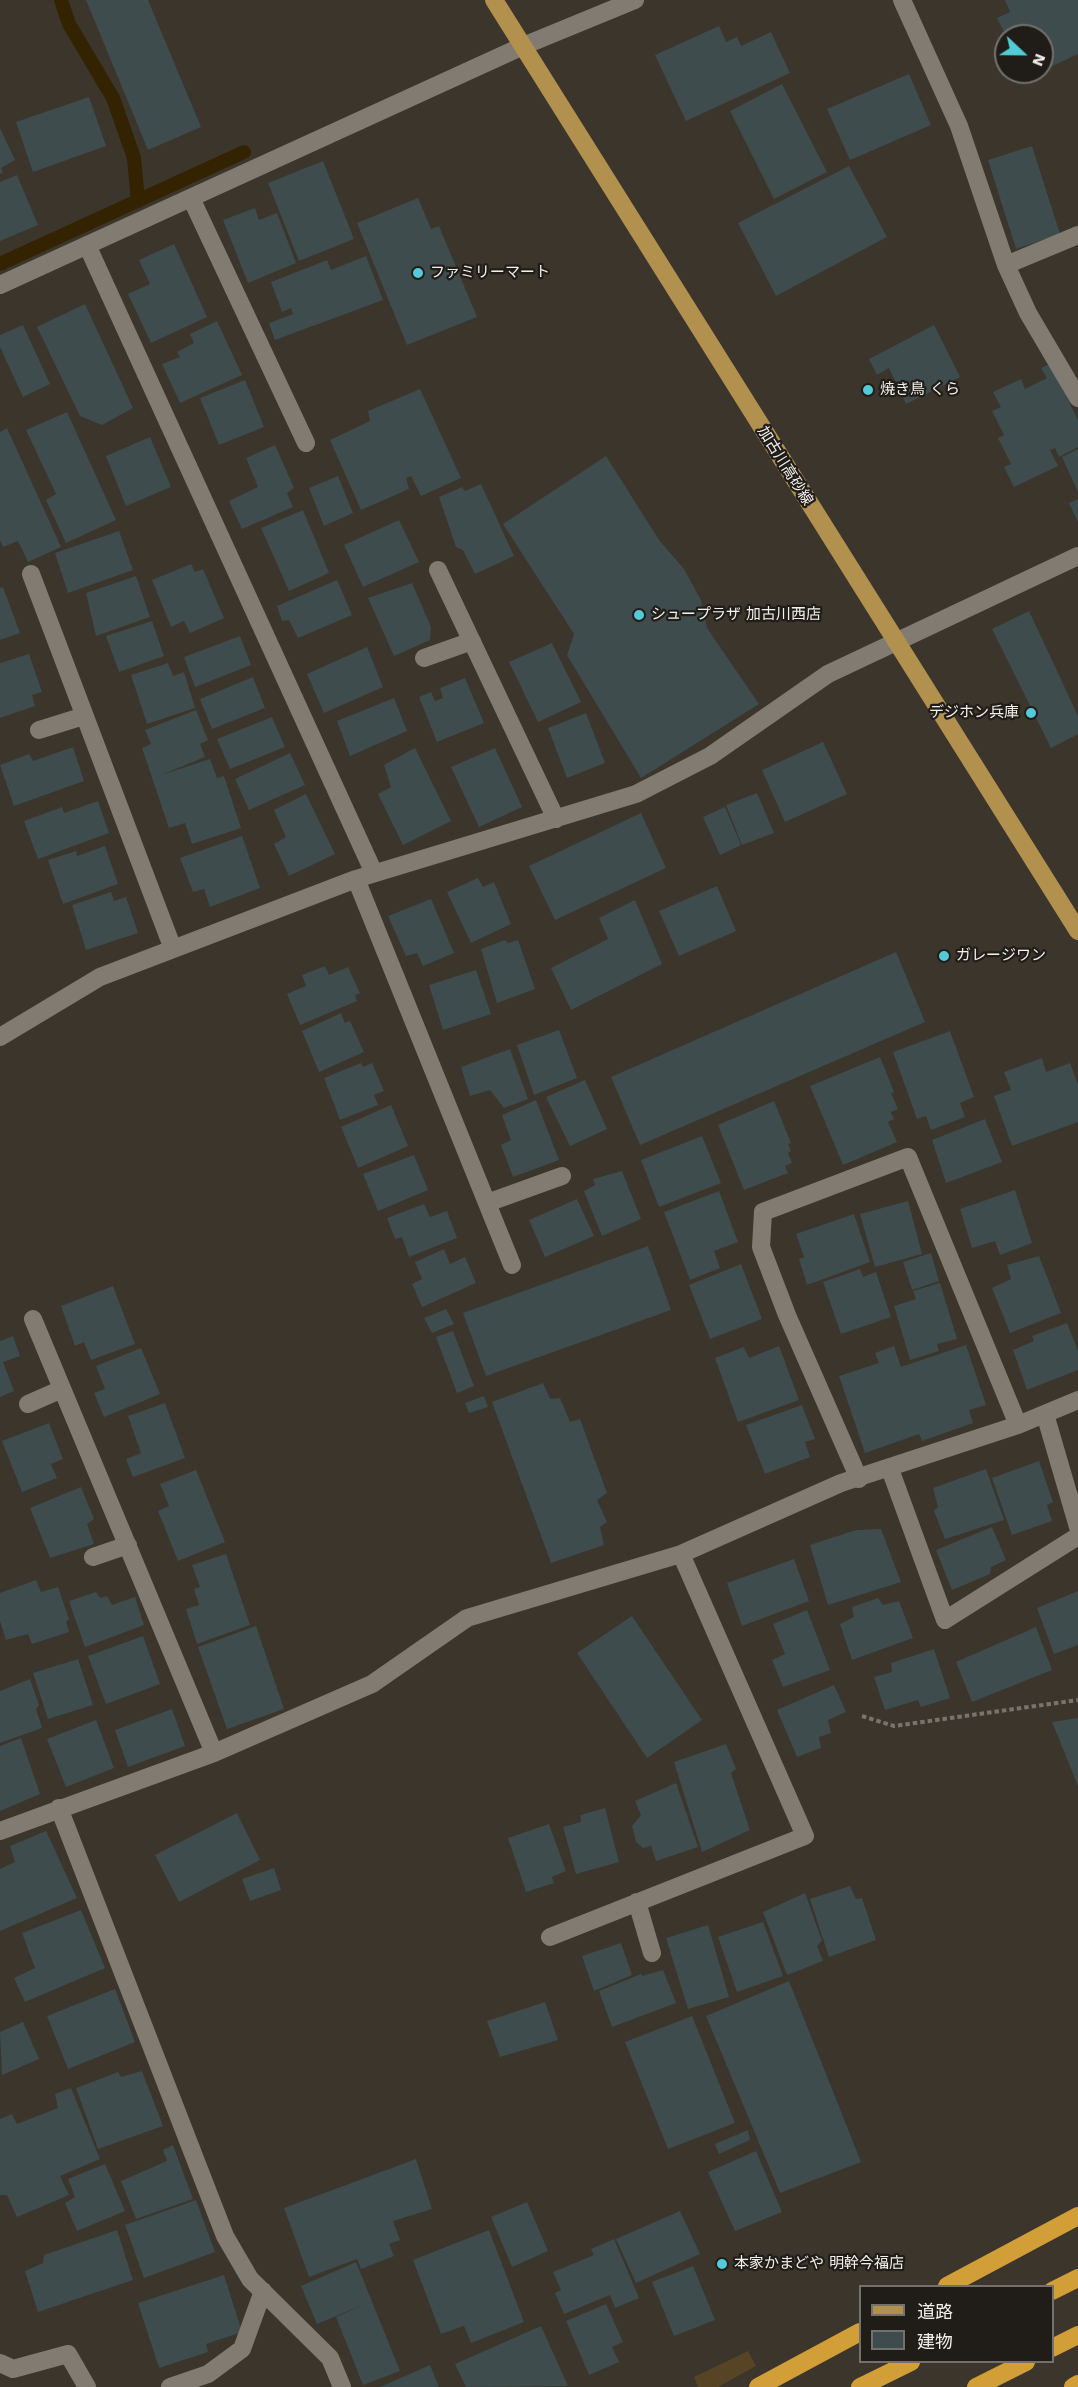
<!DOCTYPE html>
<meta charset="utf-8">
<style>
body{margin:0}
#map{position:relative;width:1078px;height:2387px;overflow:hidden;background:#3b352c;font-family:"Work Sans","Noto Sans JP",sans-serif}
canvas{display:block}
.legend{position:absolute;left:859px;top:2285px;width:195px;height:78px;box-sizing:border-box;background:#201d19;border:2px solid #74716d;margin:0;padding:8px 10px;list-style:none;font-size:18px;color:#f3f0ea}
.legend li{display:flex;align-items:center;gap:12px;height:30px}
.legend b{width:30px;border:2px solid #74716d}
.north{position:absolute;left:994px;top:24px;width:60px;height:60px;box-sizing:border-box;background:#201d19;border:2px solid #74716d;border-radius:50%;rotate:112deg;font-size:16px;font-weight:700;line-height:24px;text-align:center;color:#f3f0ea}
.north::after{content:'';display:block;margin:auto;width:21px;height:27px;background:#52cbd7;clip-path:polygon(50% 0,100% 100%,50% 72%,0 100%)}
</style>
<div id="map">
<canvas width="1078" height="2387"></canvas>
<ul class="legend">
<li><b style="height:8px;background:#b2904e"></b>道路</li>
<li><b style="height:16px;background:#3e4c4d"></b>建物</li>
</ul>
<div class="north">N</div>
</div>
<script>
const g = document.querySelector('canvas').getContext('2d');
g.lineJoin = 'round';
function paint(path, color) { g.fillStyle = color; g.fill(path, 'evenodd'); }
const shape = rows => new Path2D(rows.map(r => 'M' + r).join(''));
function strokePath(path, color, width, dash) { g.strokeStyle = color; g.lineWidth = width; g.lineCap = dash ? 'butt' : 'round'; g.setLineDash(dash || []); g.stroke(path); }
function drawText(font, color, halo, rows, align = 'center') {
  g.font = font + ' "Work Sans","Noto Sans JP",sans-serif'; g.lineWidth = 4.5; g.setLineDash([]); g.textBaseline = 'middle'; g.strokeStyle = halo; g.fillStyle = color; for (const [text, x, y, turn = 0] of rows) {
    g.save(); g.translate(x, y); g.rotate((+turn || 0) * Math.PI / 180); g.textAlign = isNaN(turn) ? turn : align; if (halo) g.strokeText(text, 0, 0); g.fillText(text, 0, 0); g.restore();
  }
}
const green = shape([
 [748,2351,756,2366,718,2387,698,2387,694,2377]
]);
const stream = shape([
 [61,0,69,24,113,98,134,158,138,201],
 [0,264,244,152]
]);
const building = shape([
 [86,0,148,0,201,127,148,150],
 [1005,0,1078,0,1078,54,1042,71,1042,36,1006,36,997,18,1010,12],
 [719,26,726,42,737,37,741,46,771,32,790,73,686,121,655,55],
 [909,74,931,125,850,160,827,109],
 [782,84,827,172,774,199,730,111],
 [89,97,106,146,33,172,16,122],
 [0,128,15,160,1,168,3,173,0,174],
 [1032,146,1060,234,1016,249,988,160],
 [323,161,354,239,299,261,268,183],
 [849,166,887,237,776,296,738,223],
 [17,175,38,225,0,241,0,182],
 [418,198,431,229,439,226,477,317,407,345,357,223],
 [255,208,259,220,277,213,296,263,248,283,223,220],
 [174,244,207,317,151,343,128,294,150,284,139,260],
 [366,256,383,300,275,340,269,323,293,314,291,308,282,312,271,282,327,260,331,270],
 [85,304,133,408,102,425,80,416,37,327],
 [217,321,242,375,180,403,162,364,180,357,177,352,194,343,190,334],
 [23,325,50,384,23,397,0,347,0,335],
 [934,325,960,377,906,404,889,368,877,375,869,359],
 [1050,364,1078,420,1078,447,1059,457,1055,448,1050,450,1058,466,1014,487,1004,467,1011,464,998,438,1004,435,992,411,1001,407,993,392,1021,379,1025,389,1047,378,1041,368],
 [245,380,264,427,219,445,200,398],
 [420,389,461,478,421,496,411,476,406,478,409,489,361,510,330,440,370,421,368,411],
 [67,412,116,520,66,543,46,500,56,494,26,430],
 [7,428,61,547,28,562,18,541,3,547,0,540,0,432],
 [150,437,171,487,126,506,106,456],
 [275,445,294,488,287,493,293,507,242,529,229,501,258,487,246,458],
 [1078,449,1078,492,1062,457],
 [606,456,659,540,684,569,701,600,707,628,759,704,641,778,567,655,574,634,503,524],
 [338,476,353,513,324,526,309,488],
 [481,484,514,556,475,574,463,550,456,547,439,497,462,487,465,491],
 [1078,499,1078,522,1069,503],
 [303,510,329,573,289,591,261,528],
 [399,520,419,562,363,587,344,545],
 [119,531,133,570,68,593,55,553],
 [191,564,195,572,203,569,224,618,190,633,184,621,171,627,152,580],
 [136,576,150,617,96,636,86,593],
 [337,580,352,615,298,638,289,620,282,621,277,606],
 [412,583,431,627,430,640,394,656,368,598],
 [3,587,20,633,0,640,0,588],
 [1029,611,1078,716,1078,734,1051,748,992,629],
 [152,621,164,656,119,672,106,636],
 [240,636,251,665,195,687,184,657],
 [552,643,581,702,538,722,509,662],
 [367,647,383,687,324,713,307,674],
 [29,654,42,692,32,695,35,706,0,718,0,663],
 [168,663,173,676,184,672,195,708,147,724,131,675],
 [253,677,265,708,212,729,200,699],
 [465,678,484,723,437,742,419,697,431,692,435,701,443,698,440,688],
 [394,698,407,731,350,756,337,721],
 [196,710,208,740,200,744,205,757,161,775,210,759,217,778,224,776,241,828,192,844,185,823,169,828,142,748,151,744,145,730],
 [586,713,605,763,567,778,548,728],
 [272,717,285,747,230,769,217,739],
 [823,742,847,794,785,822,762,770],
 [73,747,84,781,14,806,0,765,29,754,33,761],
 [415,748,451,821,403,845,378,794,391,787,384,765],
 [495,748,522,807,479,827,451,767],
 [290,753,305,785,249,810,235,779],
 [757,793,774,833,742,845,726,805],
 [306,794,335,854,289,876,274,844,286,837,274,810],
 [98,801,109,833,38,859,24,821,62,807,64,813],
 [725,807,741,845,720,855,703,817],
 [641,813,666,868,555,920,529,866],
 [242,836,260,888,210,907,204,889,193,892,180,858],
 [105,846,118,884,63,904,48,860,76,851,77,856],
 [478,878,483,887,494,882,511,924,471,943,447,892],
 [717,886,736,931,679,956,659,911],
 [111,892,114,901,126,897,138,933,86,950,72,905],
 [431,899,454,953,423,966,417,953,406,956,388,916],
 [635,900,662,964,571,1010,551,968,608,939,599,918],
 [505,940,508,943,518,940,535,989,497,1003,481,949],
 [896,952,925,1022,640,1145,611,1077],
 [325,966,329,975,348,967,360,993,355,995,357,1001,300,1025,287,994,306,986,302,975],
 [476,970,491,1014,443,1030,429,985],
 [341,1013,345,1023,350,1021,364,1052,319,1072,302,1031],
 [559,1030,577,1078,534,1095,517,1045],
 [950,1031,974,1097,960,1103,965,1117,931,1130,926,1116,917,1119,893,1052],
 [510,1049,528,1099,504,1108,490,1090,470,1096,461,1067],
 [880,1057,894,1092,891,1093,898,1109,891,1112,894,1119,888,1122,897,1142,843,1165,810,1086],
 [1042,1058,1046,1072,1070,1063,1078,1084,1078,1122,1012,1146,994,1096,1011,1090,1004,1072],
 [361,1063,363,1067,372,1063,384,1091,374,1095,378,1105,340,1120,324,1078],
 [585,1080,607,1129,570,1146,546,1097],
 [536,1100,559,1160,513,1177,501,1145,511,1140,502,1115],
 [774,1101,791,1143,788,1144,791,1151,788,1153,792,1163,785,1166,788,1173,744,1190,718,1125],
 [391,1105,408,1146,358,1168,341,1127],
 [985,1119,1002,1162,946,1183,932,1140],
 [702,1136,721,1183,659,1207,641,1160],
 [414,1155,428,1190,378,1211,363,1174],
 [622,1171,641,1219,602,1236,584,1191,595,1185,593,1179],
 [1015,1190,1032,1243,1000,1255,995,1241,972,1248,960,1209],
 [719,1191,738,1242,714,1251,720,1268,690,1280,664,1212],
 [577,1199,594,1236,545,1257,529,1220],
 [908,1201,922,1254,875,1267,860,1214],
 [424,1204,430,1217,447,1211,457,1238,409,1257,402,1237,395,1239,387,1218],
 [854,1214,870,1262,807,1285,799,1259,804,1257,796,1234],
 [648,1246,671,1310,486,1376,463,1313],
 [444,1249,450,1264,465,1257,476,1283,422,1307,412,1284,422,1279,415,1262],
 [931,1253,939,1281,912,1290,903,1262],
 [1039,1256,1061,1313,1010,1333,992,1288,1011,1279,1007,1265],
 [741,1264,762,1319,710,1339,689,1285],
 [860,1269,863,1277,876,1272,891,1317,841,1334,823,1282],
 [940,1283,957,1339,937,1344,939,1351,910,1360,894,1306,916,1299,913,1291],
 [113,1286,135,1344,91,1360,84,1342,75,1346,61,1306],
 [446,1309,454,1324,432,1333,424,1318],
 [1067,1323,1078,1351,1078,1370,1027,1390,1013,1350,1034,1341,1032,1336],
 [453,1331,474,1386,457,1393,436,1337],
 [13,1336,20,1356,3,1362,14,1391,0,1397,0,1341],
 [966,1345,986,1405,969,1410,973,1423,922,1441,919,1434,865,1453,839,1376,879,1363,875,1353,894,1346,901,1367],
 [779,1346,799,1400,738,1422,715,1358,744,1347,749,1358],
 [141,1348,160,1394,104,1417,94,1393,105,1389,96,1366],
 [543,1383,550,1399,560,1398,570,1422,580,1419,607,1493,597,1500,607,1522,600,1527,604,1545,551,1563,492,1402],
 [484,1396,488,1407,469,1413,465,1403],
 [165,1403,185,1458,133,1477,126,1459,141,1453,128,1416],
 [802,1405,815,1439,805,1442,810,1457,765,1474,746,1425],
 [49,1423,63,1459,51,1464,57,1478,22,1492,2,1441],
 [1039,1461,1053,1502,1047,1505,1052,1521,1012,1535,992,1478],
 [986,1469,1004,1520,945,1539,934,1511,938,1507,933,1488],
 [196,1470,225,1542,178,1561,158,1511,169,1506,160,1484],
 [81,1487,94,1519,87,1524,94,1544,50,1558,30,1508],
 [992,1527,1006,1560,991,1567,990,1574,952,1590,936,1550],
 [881,1529,901,1582,828,1605,810,1545,856,1530],
 [226,1554,250,1625,197,1644,186,1609,199,1605,194,1589,200,1587,192,1565],
 [794,1559,809,1601,742,1626,727,1583],
 [36,1580,41,1592,58,1587,69,1619,66,1622,69,1632,32,1644,28,1634,6,1640,0,1621,0,1593],
 [1078,1591,1078,1645,1054,1654,1037,1608],
 [96,1592,100,1598,107,1596,112,1605,135,1597,144,1625,85,1647,69,1601],
 [878,1598,883,1605,899,1601,913,1638,852,1660,840,1624,854,1617,852,1607],
 [807,1610,830,1670,783,1687,772,1660,785,1654,773,1624],
 [632,1616,702,1720,647,1758,577,1653],
 [256,1626,284,1709,227,1729,198,1647],
 [1036,1627,1052,1670,972,1702,956,1662],
 [143,1636,160,1684,106,1704,88,1656],
 [934,1649,950,1698,921,1707,918,1700,885,1710,874,1677,892,1672,891,1663],
 [78,1659,93,1705,48,1719,33,1673],
 [30,1679,39,1705,36,1709,42,1728,0,1743,0,1691],
 [834,1685,846,1712,828,1720,831,1733,819,1737,821,1748,797,1757,777,1710],
 [172,1709,185,1746,128,1767,115,1730],
 [1078,1718,1078,1786,1052,1722],
 [96,1720,114,1768,66,1787,47,1739],
 [21,1738,40,1794,0,1811,0,1746],
 [726,1744,736,1769,731,1773,750,1830,702,1852,674,1762],
 [676,1783,698,1847,656,1861,651,1846,643,1848,636,1842,632,1826,641,1815,635,1801],
 [605,1808,619,1862,576,1874,563,1827,581,1822,580,1815],
 [237,1813,260,1860,179,1902,155,1855],
 [549,1824,566,1871,552,1877,554,1883,526,1892,508,1838],
 [46,1831,77,1898,0,1931,0,1869,15,1862,10,1846],
 [274,1868,281,1890,250,1901,242,1879],
 [850,1886,856,1899,862,1898,876,1940,829,1957,810,1899],
 [805,1893,822,1941,817,1946,823,1961,787,1975,763,1912],
 [81,1910,105,1968,25,2002,14,1978,35,1968,22,1933],
 [763,1922,783,1976,737,1992,718,1937],
 [708,1925,729,1997,688,2009,666,1938],
 [621,1943,632,1975,594,1991,582,1956],
 [663,1970,676,2003,612,2027,599,1991,641,1974,642,1976],
 [789,1981,861,2162,780,2193,706,2016],
 [115,1989,135,2042,68,2069,47,2016],
 [545,2002,558,2040,500,2057,487,2021],
 [692,2016,735,2123,668,2149,625,2042],
 [23,2022,39,2059,2,2075,0,2032],
 [142,2071,163,2126,98,2149,76,2088,118,2072,121,2077],
 [71,2088,100,2159,60,2176,69,2195,17,2217,7,2195,0,2195,0,2119,12,2114,17,2124,58,2108,55,2094],
 [748,2130,750,2140,719,2154,715,2144],
 [173,2145,193,2199,136,2219,121,2181,167,2161,163,2150],
 [756,2151,782,2212,735,2231,708,2172],
 [416,2159,432,2209,393,2221,400,2240,389,2244,394,2256,361,2269,357,2259,309,2277,284,2208],
 [105,2164,125,2211,77,2231,65,2203,75,2197,68,2179],
 [196,2200,215,2252,144,2278,125,2225],
 [527,2202,548,2251,512,2267,491,2217],
 [680,2211,700,2254,636,2283,616,2239],
 [117,2230,133,2280,38,2312,25,2271,43,2263,44,2255],
 [489,2230,524,2322,471,2343,464,2326,441,2334,413,2260],
 [614,2239,639,2298,615,2308,610,2295,564,2314,555,2293,561,2290,553,2272,594,2255,591,2249],
 [356,2262,400,2371,363,2385,336,2317,365,2304,317,2324,301,2286],
 [693,2266,715,2320,674,2336,652,2282],
 [224,2275,242,2332,206,2344,208,2352,159,2368,138,2303],
 [606,2304,623,2342,612,2347,619,2362,589,2375,566,2321],
 [541,2326,568,2386,466,2387,455,2364],
 [430,2365,439,2387,380,2387]
]);
const path = shape([
 [862,1716,894,1726,1078,1700]
]);
const street = shape([
 [902,0,959,126,1006,265,1028,313,1078,398],
 [191,198,306,443],
 [87,245,374,873],
 [1006,265,1078,235],
 [0,285,523,46,635,0],
 [438,570,556,819],
 [31,574,173,949],
 [424,658,472,641],
 [39,730,84,716],
 [356,879,512,1265],
 [0,1037,100,977,356,879,636,794,710,756,828,674,1078,556],
 [487,1203,562,1176],
 [33,1319,214,1753],
 [28,1404,62,1389],
 [1045,1414,1078,1527],
 [890,1469,945,1620,1078,1536],
 [859,1479,787,1315,761,1247,763,1212,908,1157,1018,1425],
 [93,1557,128,1545],
 [59,1808,225,2236,250,2279,330,2358,342,2387],
 [0,1831,214,1753,372,1684,467,1618,681,1554,841,1483,1018,1425,1078,1400],
 [637,1902,652,1953],
 [550,1937,805,1836,681,1554],
 [0,2363,13,2369,68,2354,87,2387],
 [170,2387,208,2374,242,2349,263,2291]
]);
const primary = shape([
 [494,0,1078,931]
]);
const highway = shape([
 [947,2286,1078,2216],
 [1052,2291,1078,2278],
 [1052,2348,1078,2335],
 [758,2387,860,2332],
 [860,2387,911,2362],
 [976,2387,1026,2362],
 [1073,2387,1078,2384]
]);
const markers = [
 [418,273,6,"#52cbd7"],
 [868,390,6,"#52cbd7"],
 [639,615,6,"#52cbd7"],
 [1031,713,6,"#52cbd7"],
 [944,956,6,"#52cbd7"],
 [722,2264,6,"#52cbd7"]
];
const poiNames = [
 ["ファミリーマート",430,273],
 ["焼き鳥 くら",880,390],
 ["シュープラザ 加古川西店",651,615],
 ["デジホン兵庫",1019,713,"right"],
 ["ガレージワン",956,956],
 ["本家かまどや 明幹今福店",734,2264]
];
const streetNames = [
 ["加古川高砂線",785,466,58]
];
paint(green, '#564424');
strokePath(stream, '#342301', 14);
paint(building, '#3e4c4d');
strokePath(path, '#78746c', 4, [4.5, 3]);
strokePath(street, '#817b71', 18);
strokePath(primary, '#b2904e', 18);
strokePath(highway, '#d29e37', 18);
for (const [x, y, r, color] of markers) { const dot = new Path2D(); dot.arc(x, y, r, 0, 2 * Math.PI); g.fillStyle = color; g.fill(dot); strokePath(dot, '#201d19', 2); }
drawText('15px', '#f3f0ea', '#201d19', poiNames, 'left');
drawText('15px', '#f3f0ea', '#201d19', streetNames);
</script>
